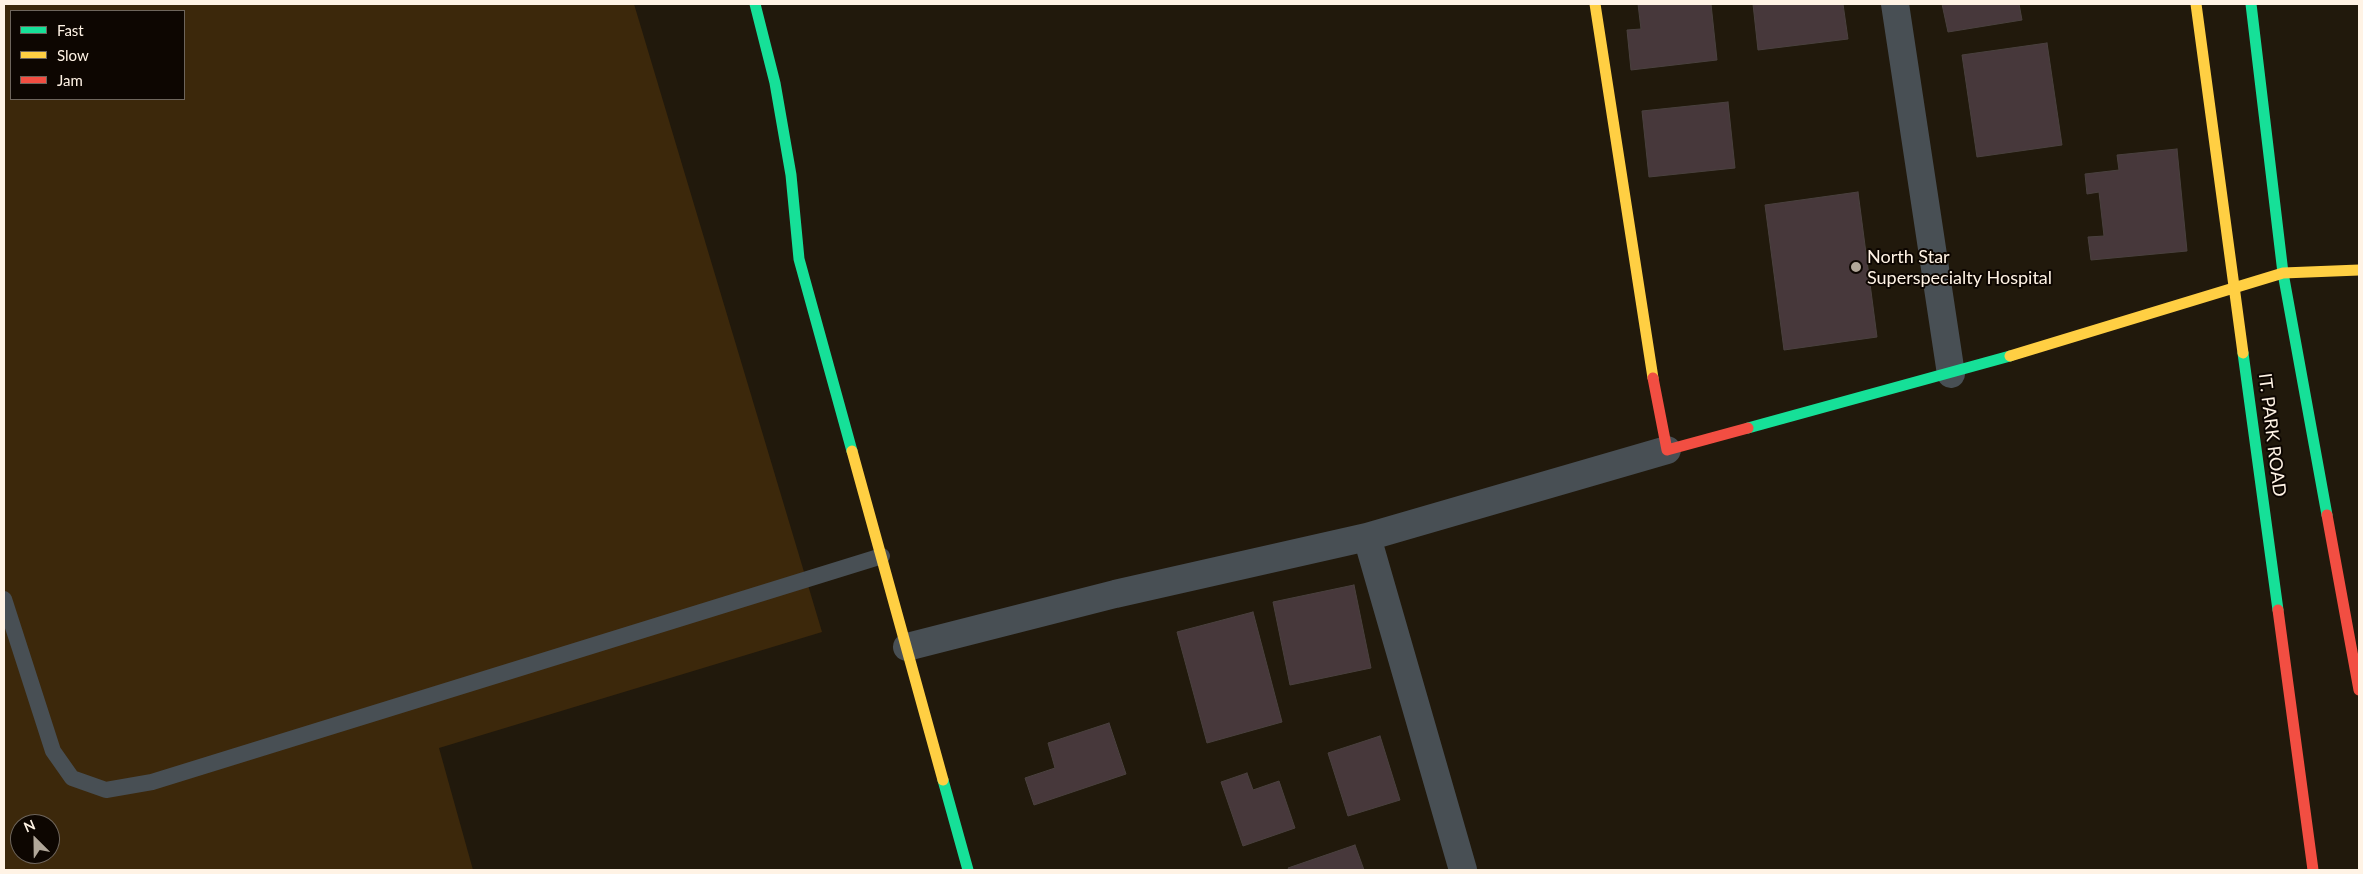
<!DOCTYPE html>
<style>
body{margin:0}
#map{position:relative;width:2363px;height:874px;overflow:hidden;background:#21190c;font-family:Lato,sans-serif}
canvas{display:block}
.frame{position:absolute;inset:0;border:5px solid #fff3e5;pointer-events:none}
.legend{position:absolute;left:10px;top:10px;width:175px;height:90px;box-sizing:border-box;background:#0d0601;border:1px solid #6e655c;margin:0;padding:6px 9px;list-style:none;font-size:15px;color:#fff3e5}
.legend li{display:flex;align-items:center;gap:10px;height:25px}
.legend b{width:25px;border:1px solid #6e655c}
.north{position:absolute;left:10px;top:814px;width:50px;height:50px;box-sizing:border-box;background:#0d0601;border:1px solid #6e655c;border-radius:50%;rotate:337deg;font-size:14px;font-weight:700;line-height:20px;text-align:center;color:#fff3e5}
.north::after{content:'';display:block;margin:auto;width:18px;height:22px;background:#b1a799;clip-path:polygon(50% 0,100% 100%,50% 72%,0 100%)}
</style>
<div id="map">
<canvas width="2363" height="874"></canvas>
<div class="frame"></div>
<ul class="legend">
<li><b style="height:6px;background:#16e098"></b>Fast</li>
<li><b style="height:6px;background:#ffcf43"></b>Slow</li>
<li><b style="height:6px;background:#f24e42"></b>Jam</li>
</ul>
<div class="north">N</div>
</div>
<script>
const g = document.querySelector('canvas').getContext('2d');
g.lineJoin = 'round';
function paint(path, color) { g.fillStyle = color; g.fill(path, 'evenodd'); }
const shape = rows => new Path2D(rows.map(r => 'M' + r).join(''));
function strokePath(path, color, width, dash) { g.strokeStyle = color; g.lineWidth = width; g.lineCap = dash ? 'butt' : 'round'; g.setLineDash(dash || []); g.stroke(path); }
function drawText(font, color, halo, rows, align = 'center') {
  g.font = font + ' Lato,sans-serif'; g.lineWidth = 4; g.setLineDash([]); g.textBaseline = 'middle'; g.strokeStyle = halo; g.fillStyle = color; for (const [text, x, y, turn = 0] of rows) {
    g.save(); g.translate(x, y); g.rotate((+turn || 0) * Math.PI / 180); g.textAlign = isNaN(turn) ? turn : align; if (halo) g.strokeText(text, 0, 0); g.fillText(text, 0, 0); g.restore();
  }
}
const green = shape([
 [4,4,634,4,822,632,439,748,473,870,4,870],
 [11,11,184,11,184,99,11,99],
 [20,824,50,824,50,854,20,854]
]);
const building = shape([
 [1638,4,1711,4,1717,60,1631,70,1627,30,1641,29,1638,4],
 [1753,4,1843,4,1848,39,1758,50,1753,4],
 [1942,4,2019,4,2022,20,1948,32,1942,4],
 [2047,43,2062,145,1977,157,1962,55,2047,43],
 [1728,102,1735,168,1649,177,1642,111,1728,102],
 [2177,149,2187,251,2091,260,2088,237,2104,236,2099,192,2087,194,2085,174,2119,170,2117,155,2177,149],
 [1858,192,1877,337,1784,350,1765,205,1858,192],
 [1354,585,1371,668,1290,685,1273,602,1354,585],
 [1253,612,1282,722,1207,743,1177,632,1253,612],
 [1109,723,1126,774,1034,805,1025,778,1055,768,1048,743,1109,723],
 [1380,736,1400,800,1348,816,1328,753,1380,736],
 [1247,773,1253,790,1279,781,1295,828,1243,846,1221,782,1247,773],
 [1355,845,1364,870,1289,870,1288,868,1355,845]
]);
const lane = shape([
 [4,599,53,751,72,778,106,790,152,782,882,556]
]);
const street = shape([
 [1895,4,1951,374],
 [907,647,1115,594,1367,537],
 [1463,870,1367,537,1667,450]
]);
const fast = shape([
 [755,4,775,83,791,175,799,259,852,451],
 [2251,4,2283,273,2327,515],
 [2243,353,2278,610],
 [1748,428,2010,356],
 [943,780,968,870]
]);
const slow = shape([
 [1595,4,1653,378],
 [2196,4,2243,353],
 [2010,356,2283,273,2359,270],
 [852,451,943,780]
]);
const jam = shape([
 [1653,378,1667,450,1748,428],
 [2327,515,2359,690],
 [2278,610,2313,870]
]);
const markers = [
 [1856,267,6,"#b1a799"]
];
const poiNames = [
 ["North Star",1867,257],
 ["Superspecialty Hospital",1867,278]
];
const streetNames = [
 ["IT. PARK ROAD",2272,435,83]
];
paint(green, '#3c280b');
paint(building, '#47383b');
strokePath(building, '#4a413f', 1);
strokePath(lane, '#484f54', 16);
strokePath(street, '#484f54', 28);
strokePath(fast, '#16e098', 11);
strokePath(slow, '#ffcf43', 11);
strokePath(jam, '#f24e42', 11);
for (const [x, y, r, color] of markers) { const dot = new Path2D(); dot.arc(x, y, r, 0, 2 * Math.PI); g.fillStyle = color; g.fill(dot); strokePath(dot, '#0d0601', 2); }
drawText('18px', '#fff3e5', '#0d0601', poiNames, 'left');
drawText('18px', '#fff3e5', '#0d0601', streetNames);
</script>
